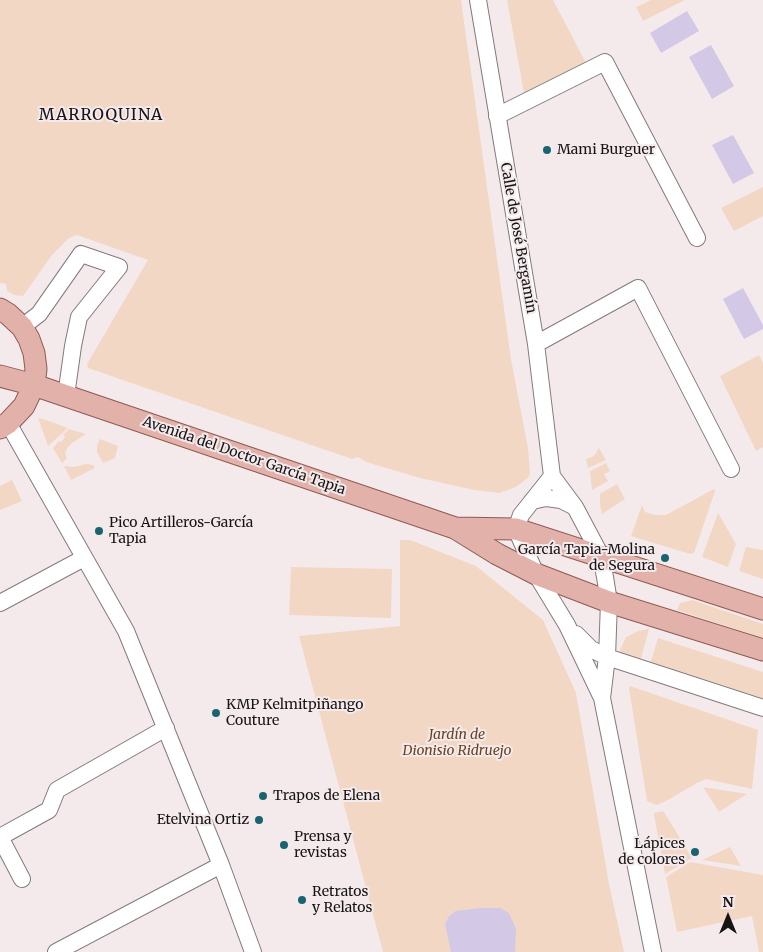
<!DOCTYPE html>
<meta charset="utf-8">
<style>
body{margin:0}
#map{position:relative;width:763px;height:952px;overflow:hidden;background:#f4eaec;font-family:Merriweather,serif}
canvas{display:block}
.north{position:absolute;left:703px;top:892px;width:50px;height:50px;-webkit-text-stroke:4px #f4eaec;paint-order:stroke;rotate:0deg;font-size:14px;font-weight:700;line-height:20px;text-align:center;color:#171415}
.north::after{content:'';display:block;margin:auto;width:18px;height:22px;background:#171415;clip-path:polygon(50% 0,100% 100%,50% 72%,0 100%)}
</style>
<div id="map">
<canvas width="763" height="952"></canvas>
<div class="north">N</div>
</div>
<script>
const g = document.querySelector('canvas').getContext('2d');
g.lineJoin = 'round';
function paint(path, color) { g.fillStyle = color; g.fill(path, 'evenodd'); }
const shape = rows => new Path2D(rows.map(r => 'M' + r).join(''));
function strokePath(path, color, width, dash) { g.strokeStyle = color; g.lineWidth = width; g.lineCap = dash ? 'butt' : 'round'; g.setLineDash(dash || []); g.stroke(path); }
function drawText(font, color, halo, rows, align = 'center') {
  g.font = font + ' Merriweather,serif'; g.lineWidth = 4; g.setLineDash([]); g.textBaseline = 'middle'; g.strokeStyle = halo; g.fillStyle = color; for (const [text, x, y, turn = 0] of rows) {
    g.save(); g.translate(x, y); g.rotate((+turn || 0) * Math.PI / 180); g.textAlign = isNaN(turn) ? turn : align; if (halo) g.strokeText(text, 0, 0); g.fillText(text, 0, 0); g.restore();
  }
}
const green = shape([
 [0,0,461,0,511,359,528,448,530,473,529,477,516,487,499,493,474,490,420,478,366,462,358,457,352,459,88,368,87,364,148,260,77,235,69,238,52,255,23,296,14,295,7,291,6,284,0,283],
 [507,0,553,0,586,63,524,93],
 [651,0,685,0,643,21,636,7],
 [763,187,763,216,734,231,721,208],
 [759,355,763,363,763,447,756,451,720,376],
 [38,418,43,419,68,428,48,446],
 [69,429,86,434,72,443,67,448,65,454,67,458,62,463,53,448,59,441,61,442,65,437,63,435],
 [100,439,118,446,115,458,103,463,97,452,97,445],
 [599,448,606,460,588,468,586,459,594,456],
 [606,463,610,471,604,474,608,481,592,490,590,471],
 [86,464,93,465,95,468,71,480,64,466,74,467],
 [12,480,22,501,0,510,0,486],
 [617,484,625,499,602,514,600,505,600,494],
 [714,489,715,491,694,553,690,554,631,536,642,505,645,512,655,515,666,515],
 [718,513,736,544,728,567,702,557],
 [400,540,410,540,476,566,543,620,576,693,609,884,624,952,383,952,299,636,400,626],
 [746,547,763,550,763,579,739,571],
 [291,567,392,569,391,618,289,615],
 [692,600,763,624,763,638,677,610,680,603],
 [649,629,640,662,621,655,620,650,626,637,638,631],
 [658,638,763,672,763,702,650,664],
 [630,686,758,730,752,789,706,779,697,783,666,801,656,805,647,801,629,688],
 [703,787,747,794,719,812],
 [662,811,664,812,692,858,665,874,654,815,654,813],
 [730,847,741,866,702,860],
 [690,862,763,875,763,952,759,952,752,916,677,932,666,877]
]);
const water = shape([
 [687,11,699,31,661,53,650,33],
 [711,45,734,86,712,99,689,57],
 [733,135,754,173,733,184,712,145],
 [743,288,763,325,763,329,744,339,723,299],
 [480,908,500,908,509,913,516,929,515,952,451,952,445,924,449,916,456,911]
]);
const minor = shape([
 [478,0,536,344,552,476,575,507,601,556,605,577,609,602,607,657,602,698],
 [497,116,605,62,697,238],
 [22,327,39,314,81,254,119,267,79,317,73,346,66,396],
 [536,344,638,288,731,469],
 [8,423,126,631,221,865,253,952],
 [552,476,521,515,516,529,536,574,567,625,602,698,653,952],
 [532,501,546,498,561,500,575,507],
 [0,603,84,558],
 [576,634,591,649,607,657,763,708],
 [22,879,0,837,49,810,57,790,166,728],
 [56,952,221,865]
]);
const major = shape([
 [0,309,8,314,22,327,29,339,34,353,36,369,34,385,24,406,8,423,0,428],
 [0,376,34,385,455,528,497,554,536,574,609,602,763,650],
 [455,528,516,529,763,609]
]);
const markers = [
 [547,150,5,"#1a6371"],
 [99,531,5,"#1a6371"],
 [665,558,5,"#1a6371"],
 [216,713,5,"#1a6371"],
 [263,796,5,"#1a6371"],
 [259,820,5,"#1a6371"],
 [284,845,5,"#1a6371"],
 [695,852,5,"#1a6371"],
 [302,900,5,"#1a6371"]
];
const poiNames = [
 ["Mami Burguer",557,150],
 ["Pico Artilleros-García",109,523],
 ["Tapia",109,539],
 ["García Tapia-Molina",655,550,"right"],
 ["de Segura",655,566,"right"],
 ["KMP Kelmitpiñango",226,705],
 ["Couture",226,721],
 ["Trapos de Elena",273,796],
 ["Etelvina Ortiz",249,820,"right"],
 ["Prensa y",294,837],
 ["revistas",294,853],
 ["Lápices",685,844,"right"],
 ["de colores",685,860,"right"],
 ["Retratos",312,892],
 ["y Relatos",312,908]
];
const streetNames = [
 ["Calle de José Bergamín",518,238,80],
 ["Avenida del Doctor García Tapia",244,456,19]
];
const parkNames = [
 ["Jardín de",457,735],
 ["Dionisio Ridruejo",457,751]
];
const quarterNames = [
 ["MARROQUINA",101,115]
];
paint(green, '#f2d8c4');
paint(water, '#d3c8e5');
strokePath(minor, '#837a7c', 18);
strokePath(major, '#8f5a51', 23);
strokePath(minor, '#fff', 16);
strokePath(major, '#e2b2aa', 21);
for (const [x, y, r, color] of markers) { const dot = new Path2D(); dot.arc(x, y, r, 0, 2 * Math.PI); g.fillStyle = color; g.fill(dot); strokePath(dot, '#f4eaec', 2); }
drawText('14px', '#171415', '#f4eaec', poiNames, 'left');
drawText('14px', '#171415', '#f4eaec', streetNames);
drawText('italic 14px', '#6a4422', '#f4eaec', parkNames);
g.letterSpacing = '1px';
drawText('16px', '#171415', '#f4eaec', quarterNames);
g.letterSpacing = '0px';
</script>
